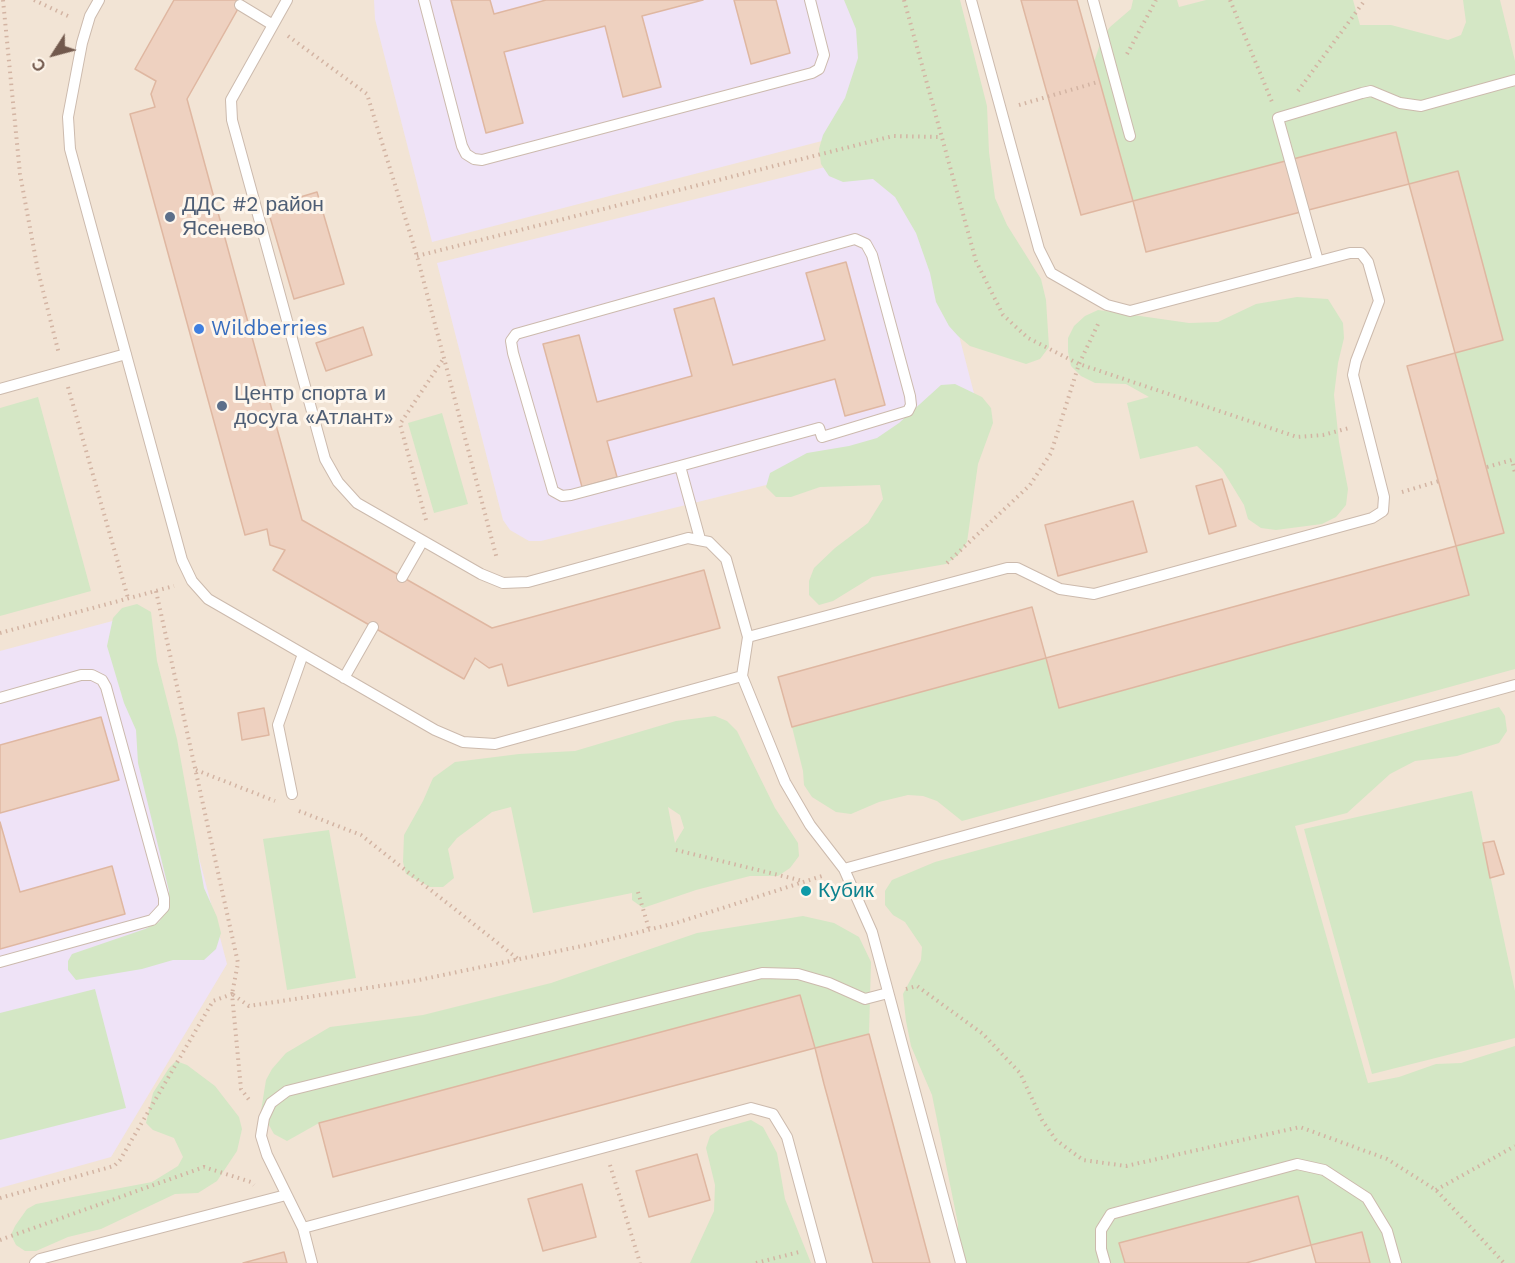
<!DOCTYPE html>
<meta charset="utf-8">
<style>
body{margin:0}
#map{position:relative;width:1515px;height:1263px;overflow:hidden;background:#fbf2e6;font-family:"Work Sans",sans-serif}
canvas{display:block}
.north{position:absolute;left:24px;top:24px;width:60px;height:60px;-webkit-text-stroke:4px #fef6ec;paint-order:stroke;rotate:234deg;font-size:16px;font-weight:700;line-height:24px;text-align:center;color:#72594d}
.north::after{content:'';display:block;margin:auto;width:21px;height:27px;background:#72594d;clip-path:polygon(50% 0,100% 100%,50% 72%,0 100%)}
</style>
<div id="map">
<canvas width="1515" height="1263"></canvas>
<div class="north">С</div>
</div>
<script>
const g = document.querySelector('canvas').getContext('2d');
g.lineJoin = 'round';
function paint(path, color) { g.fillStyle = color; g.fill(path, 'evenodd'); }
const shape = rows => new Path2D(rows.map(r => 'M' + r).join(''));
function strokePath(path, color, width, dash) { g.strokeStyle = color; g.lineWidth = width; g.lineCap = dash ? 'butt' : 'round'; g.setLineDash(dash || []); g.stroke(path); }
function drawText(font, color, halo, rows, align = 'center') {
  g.font = font + ' "Work Sans",sans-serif'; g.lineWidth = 6; g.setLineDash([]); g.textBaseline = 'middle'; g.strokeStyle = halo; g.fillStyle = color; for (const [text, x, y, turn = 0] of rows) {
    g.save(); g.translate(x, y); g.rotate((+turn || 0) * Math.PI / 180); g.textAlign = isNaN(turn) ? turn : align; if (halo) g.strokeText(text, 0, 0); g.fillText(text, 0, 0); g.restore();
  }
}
const residential = shape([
 [0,0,1515,0,1515,1263,0,1263]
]);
const education = shape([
 [374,0,872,0,903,120,432,242,375,19],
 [910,146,977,405,955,438,541,541,529,541,510,530,503,520,437,263],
 [135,615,227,964,111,1157,0,1188,0,651]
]);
const green = shape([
 [844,0,960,0,987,106,989,152,995,198,1007,225,1041,279,1046,300,1049,347,1040,359,1026,364,970,346,958,336,949,326,936,302,930,273,916,233,895,197,873,179,843,182,829,176,821,164,819,149,823,135,845,98,858,58,856,29],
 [1133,0,1177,0,1179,7,1206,0,1353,0,1360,25,1391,25,1448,40,1461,35,1466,22,1463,0,1500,0,1515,61,1515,669,962,821,937,801,923,796,908,795,879,802,851,814,836,812,812,797,804,785,803,771,792,727,1046,658,1060,708,1469,595,1456,546,1504,532,1455,353,1503,340,1458,171,1409,184,1395,132,1133,201,1094,62,1102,38,1110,27,1131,9],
 [1297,297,1328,299,1343,323,1344,338,1338,363,1334,395,1339,442,1348,489,1346,505,1336,517,1322,524,1276,530,1261,528,1248,519,1244,505,1222,469,1197,446,1140,459,1127,403,1149,397,1126,384,1095,383,1081,376,1071,366,1068,352,1068,338,1074,326,1085,316,1098,310,1189,323,1218,322,1256,304],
 [955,384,982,397,991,408,993,423,978,464,967,542,958,555,946,564,872,577,833,601,819,605,809,595,809,581,814,568,835,548,868,523,883,499,880,485,820,487,791,497,776,497,766,487,770,473,807,453,849,446,877,438,899,423,941,385],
 [38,397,91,591,0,616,0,408],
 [442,413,468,504,434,513,408,423],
 [137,604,151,612,157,661,177,739,204,888,217,917,221,933,216,949,204,960,173,960,142,969,76,980,68,970,68,961,72,954,145,929,159,922,168,908,169,891,138,763,136,730,124,703,107,646,113,618,122,608],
 [1499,707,1505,716,1507,731,1499,743,1457,756,1415,761,1390,774,1347,813,1295,826,1368,1083,1399,1077,1436,1064,1461,1063,1515,1046,1515,1263,1370,1263,1362,1232,1311,1245,1297,1196,1120,1243,1125,1263,958,1263,958,1224,932,1095,911,1046,906,1021,903,994,921,960,922,947,905,922,893,915,885,905,885,891,892,880,935,862],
 [715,716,727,721,737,731,775,808,798,843,799,856,790,868,778,876,750,876,696,890,643,908,632,900,632,893,533,913,511,807,492,812,457,838,448,849,454,878,443,887,430,887,406,874,403,862,404,835,423,801,433,778,455,762,519,754,575,751,676,721],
 [668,807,680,815,684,828,675,843],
 [1472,791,1515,991,1515,1038,1372,1074,1304,829],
 [329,830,356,978,287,990,263,839],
 [803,916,834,923,859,937,871,962,869,1034,815,1048,800,995,319,1123,287,1141,274,1134,261,1111,266,1080,272,1069,286,1053,330,1027,423,1015,551,983,697,933],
 [95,989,126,1108,0,1140,0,1013],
 [176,1061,187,1065,215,1086,239,1117,242,1129,237,1151,217,1181,198,1193,175,1194,101,1229,68,1237,36,1251,25,1251,16,1245,11,1235,15,1226,27,1209,36,1204,152,1182,178,1166,183,1157,174,1138,153,1130,146,1123,153,1093,169,1068],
 [751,1120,763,1127,777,1153,785,1199,811,1263,690,1263,714,1211,715,1185,706,1148,710,1136,720,1129]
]);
const building = shape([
 [174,0,243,0,187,99,302,520,492,628,704,570,720,628,508,686,502,664,489,668,475,658,464,679,273,570,285,550,270,545,267,529,245,535,130,114,155,107,151,94,156,81,135,69,174,0],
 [451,0,490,0,494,14,546,0,703,0,642,16,661,87,623,97,605,26,504,52,523,123,486,133,451,0],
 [734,0,776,0,790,53,751,64,734,0],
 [1021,0,1077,0,1133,201,1081,215,1021,0],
 [1396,132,1409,184,1146,252,1133,201,1396,132],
 [1458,171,1503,340,1455,353,1409,184,1458,171],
 [317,192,344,284,294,299,267,207,317,192],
 [846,262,885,405,845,416,835,379,607,441,617,477,582,487,543,344,579,335,597,402,692,376,674,309,714,298,733,365,825,340,806,273,846,262],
 [363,327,372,355,326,371,316,343,363,327],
 [1455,353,1504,533,1456,546,1407,366,1455,353],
 [1222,479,1236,526,1209,534,1196,486,1222,479],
 [1133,501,1147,552,1058,576,1045,525,1133,501],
 [1456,546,1469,595,1059,708,1046,658,1456,546],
 [1032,607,1046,658,792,727,778,677,1032,607],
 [264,708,269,735,242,740,238,713,264,708],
 [101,717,119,780,0,813,0,745,101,717],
 [0,822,20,892,112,866,125,914,0,949,0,822],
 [1494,841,1504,874,1490,878,1483,843,1494,841],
 [800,995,815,1048,333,1177,319,1123,800,995],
 [869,1034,930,1263,873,1263,824,1084,815,1048,869,1034],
 [697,1154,710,1200,649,1217,636,1171,697,1154],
 [582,1184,596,1237,543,1251,528,1199,582,1184],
 [1298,1196,1311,1245,1246,1263,1125,1263,1119,1243,1298,1196],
 [1362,1232,1370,1263,1316,1263,1311,1245,1362,1232],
 [284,1252,287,1263,243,1263,284,1252]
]);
const path = shape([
 [3,0,20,174,38,271,59,354],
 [34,0,70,17],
 [904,0,976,261,1003,315,1028,338,1079,364,1297,437,1323,435,1349,428],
 [1230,0,1272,102],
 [288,36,367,94,417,256,497,559],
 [1127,54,1156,0],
 [1298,91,1365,0],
 [1019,105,1098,82],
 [417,256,893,136,942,137],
 [68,387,128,598],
 [1487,467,1512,460,1515,473],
 [1402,492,1439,481],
 [426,520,400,424,444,358],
 [947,563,1030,485,1051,453,1079,364,1099,322],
 [156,591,238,963,232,994,249,1006,419,980,587,945,676,923,825,875],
 [0,633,174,586],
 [196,770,275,801],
 [299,811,361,835,518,959],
 [676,850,803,881],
 [638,892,649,929],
 [906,989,917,986,983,1034,1020,1073,1042,1120,1056,1140,1083,1160,1126,1166,1300,1127,1387,1159,1436,1190,1504,1263],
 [610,1165,640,1263],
 [1436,1190,1515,1146],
 [0,1198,114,1166,120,1160,213,1001,232,994,241,1089,250,1101],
 [0,1240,204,1167,251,1182,254,1185],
 [756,1263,799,1252]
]);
const lane = shape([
 [99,0,90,16,82,43,68,117,70,149,182,560,192,581,208,599,435,730,463,742,495,744,742,676],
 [287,0,231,100,232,120,325,459,338,482,357,503,481,574,503,583,528,582,688,538,709,542,726,559,748,637,742,676,785,782,810,825,844,869,1515,685],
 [424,0,462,146,466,154,474,159,482,160,812,73,819,69,824,55,810,0],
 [1093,0,1130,136],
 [240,5,273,25],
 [1318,261,1278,118,1362,93,1371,91,1400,103,1421,106,1515,80],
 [0,389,126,354],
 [680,466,819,428,822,437,908,411,911,405,910,396,872,255,866,244,855,239,516,334,511,341,513,353,553,491,562,496,571,495,680,466,700,539],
 [402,577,422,542],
 [748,637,1007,568,1017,568,1060,589,1094,594,1372,518,1383,511,1384,497,1353,375,1356,361,1379,301,1368,262,1361,253,1350,253,1130,311,1107,305,1051,273,1039,249,971,0],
 [344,678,373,627],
 [0,698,81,675,92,675,102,680,106,687,164,898,164,907,152,920,0,962],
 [292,794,278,725,303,654],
 [844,869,872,932,961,1263],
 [303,1228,751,1108,773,1114,787,1137,821,1263],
 [35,1263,40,1259,286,1195],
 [312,1263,303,1228,267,1155,261,1136,264,1118,271,1103,287,1091,762,973,798,974,829,983,865,999,888,993],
 [1105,1263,1101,1249,1101,1230,1111,1214,1297,1164,1324,1170,1367,1198,1387,1231,1396,1263]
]);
const markers = [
 [170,217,6,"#5c6f8a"],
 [199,329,6,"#3f7fe0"],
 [222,406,6,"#5c6f8a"],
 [806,891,6,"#0f9aa8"]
];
const serviceNames = [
 ["ДДС #2 район",182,205],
 ["Ясенево",182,229],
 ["Центр спорта и",234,394],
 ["досуга «Атлант»",234,418]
];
const shopNames = [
 ["Wildberries",211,329]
];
const cultureNames = [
 ["Кубик",818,891]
];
paint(residential, '#f2e4d5');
paint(education, '#efe3f7');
paint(green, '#d4e7c5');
paint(building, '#eed1c0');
strokePath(building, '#dfb7a1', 1.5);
strokePath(lane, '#ccbaad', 12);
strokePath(path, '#d3b4a3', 4, [1.5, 4.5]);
strokePath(lane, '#fff', 10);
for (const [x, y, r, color] of markers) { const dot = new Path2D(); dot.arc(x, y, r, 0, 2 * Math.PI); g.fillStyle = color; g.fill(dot); strokePath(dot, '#fef6ec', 2); }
drawText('21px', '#4e5e75', '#fef6ec', serviceNames, 'left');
drawText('21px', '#366cbe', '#fef6ec', shopNames, 'left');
drawText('21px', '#0d838f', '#fef6ec', cultureNames, 'left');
</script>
